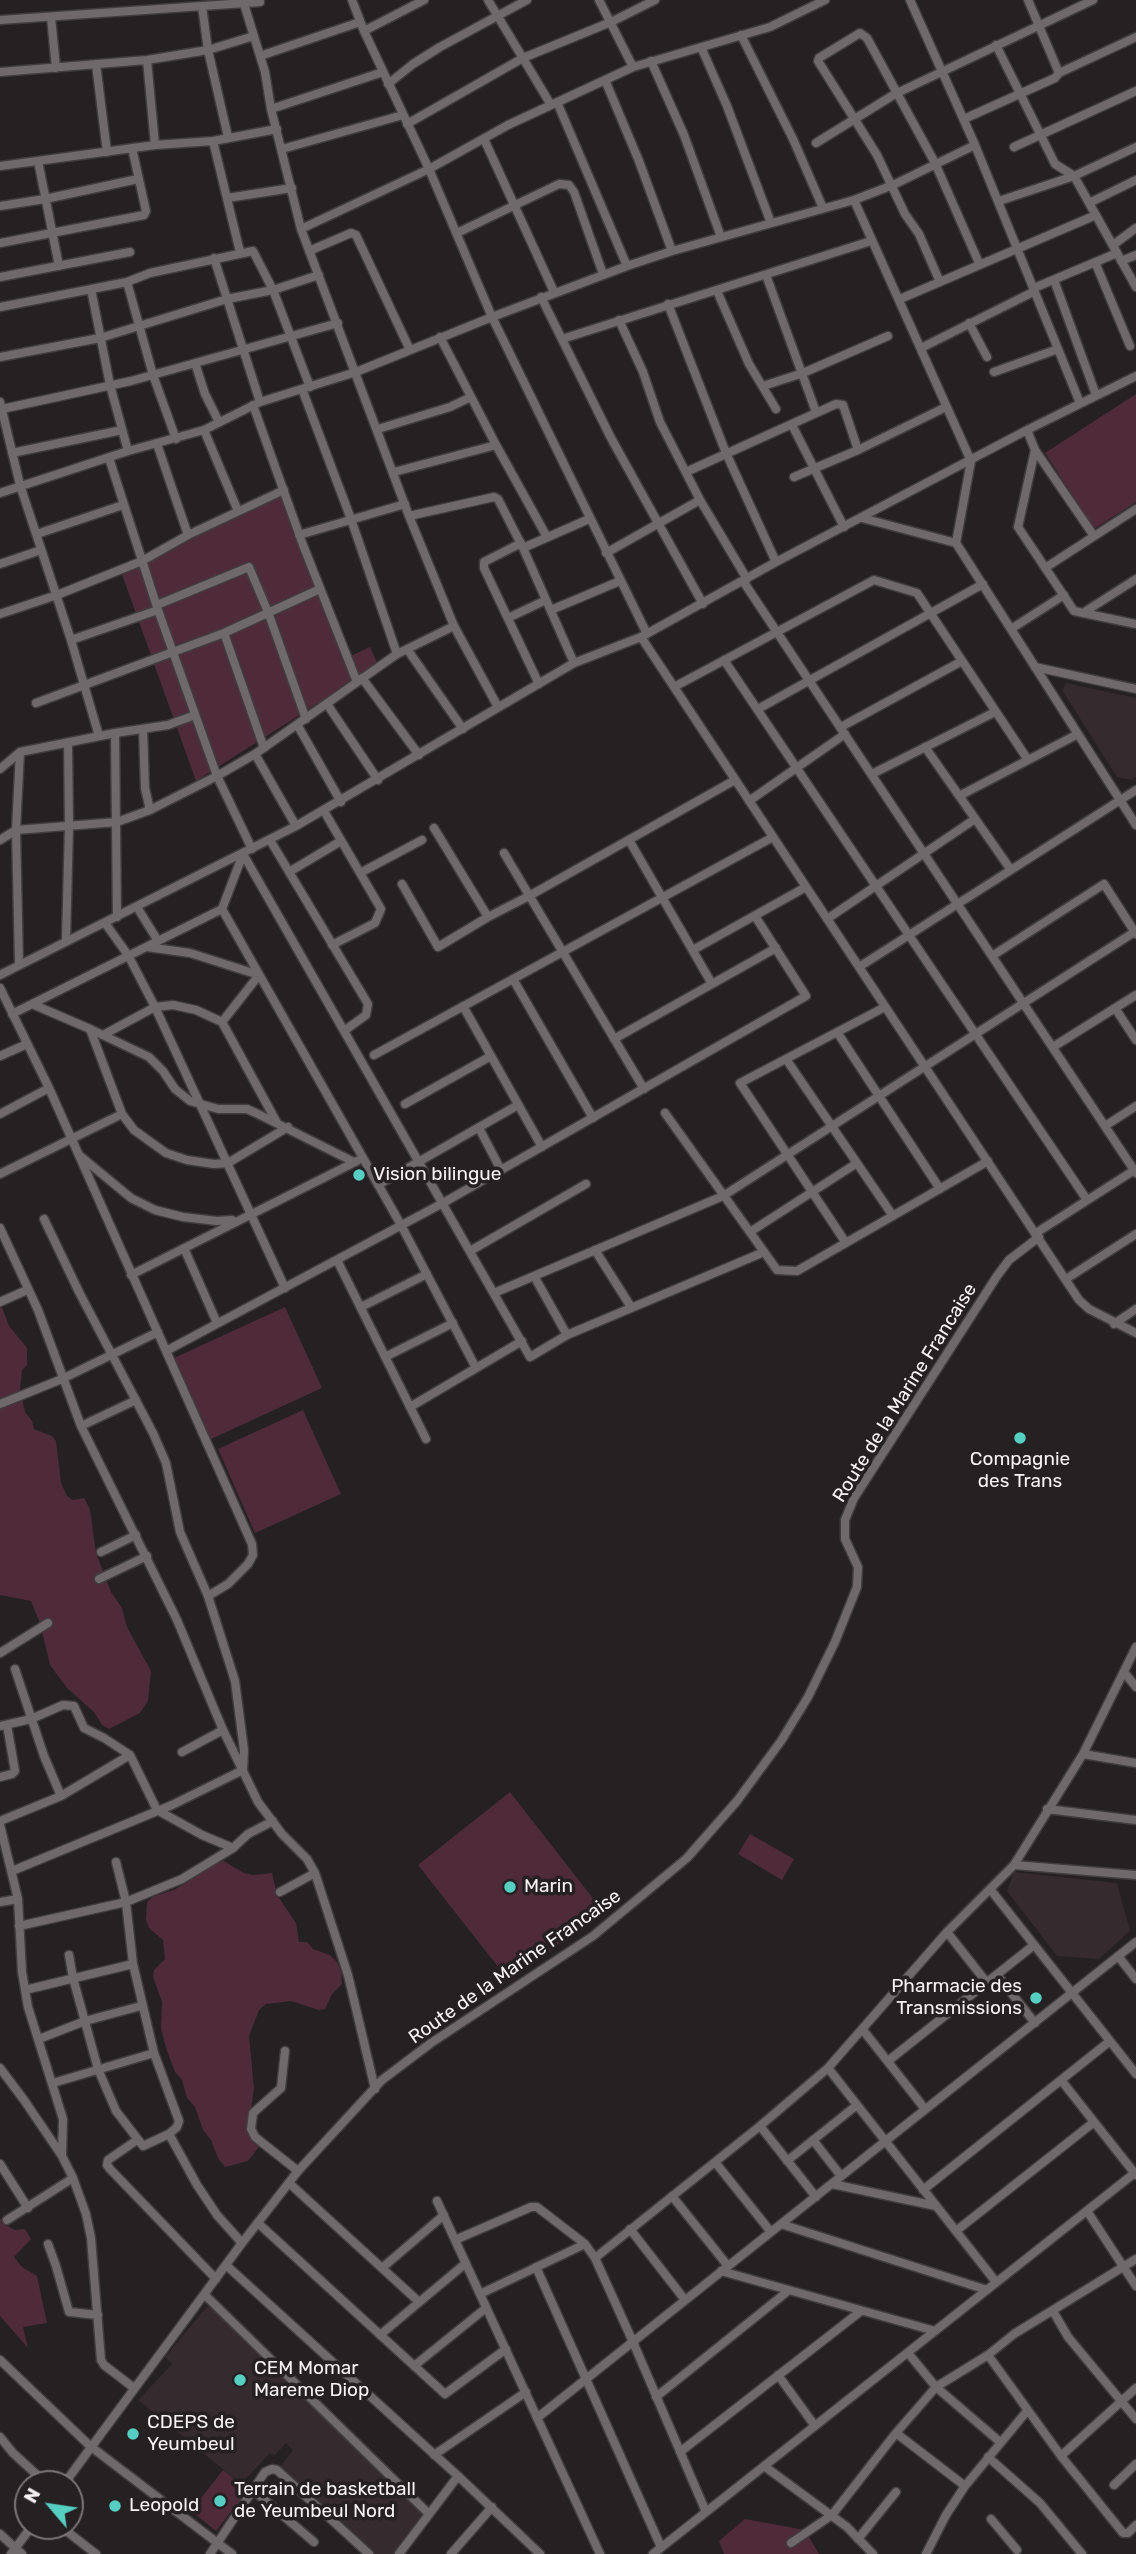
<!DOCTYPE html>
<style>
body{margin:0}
#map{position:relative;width:1136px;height:2554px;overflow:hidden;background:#252022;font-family:Rubik,sans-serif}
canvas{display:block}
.north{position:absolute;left:14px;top:2470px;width:70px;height:70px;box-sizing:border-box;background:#252022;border:2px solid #797476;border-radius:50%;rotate:299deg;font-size:19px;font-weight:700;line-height:28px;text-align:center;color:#f7f3f4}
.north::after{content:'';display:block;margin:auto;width:24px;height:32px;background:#57cec2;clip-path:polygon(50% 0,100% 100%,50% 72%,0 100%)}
</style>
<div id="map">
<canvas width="1136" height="2554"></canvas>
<div class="north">N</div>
</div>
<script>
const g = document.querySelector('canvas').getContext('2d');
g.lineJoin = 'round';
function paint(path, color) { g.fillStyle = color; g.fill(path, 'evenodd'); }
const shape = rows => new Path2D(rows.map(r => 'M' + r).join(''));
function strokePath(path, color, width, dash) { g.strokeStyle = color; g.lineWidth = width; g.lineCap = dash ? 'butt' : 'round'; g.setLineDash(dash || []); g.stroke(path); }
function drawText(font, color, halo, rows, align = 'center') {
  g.font = font + ' Rubik,sans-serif'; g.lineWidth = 7; g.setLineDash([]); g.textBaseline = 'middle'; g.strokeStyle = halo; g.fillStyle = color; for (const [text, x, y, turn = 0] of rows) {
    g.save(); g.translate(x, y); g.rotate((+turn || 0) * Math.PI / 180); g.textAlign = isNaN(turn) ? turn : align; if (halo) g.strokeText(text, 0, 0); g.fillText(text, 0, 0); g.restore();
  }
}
const built = shape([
 [1066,683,1136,698,1136,777,1131,780,1117,777,1062,690],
 [1014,1872,1117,1883,1130,1931,1099,1959,1057,1956,1007,1891],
 [210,2303,425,2513,393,2554,372,2554,278,2469,293,2450,286,2443,274,2456,270,2453,241,2484,138,2400,172,2364,165,2357]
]);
const green = shape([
 [1136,394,1136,502,1094,529,1045,453],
 [283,491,287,494,351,656,370,647,378,665,196,781,120,569],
 [0,1302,9,1326,27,1348,27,1365,22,1370,20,1390,25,1412,32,1421,34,1429,52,1436,56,1441,61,1483,67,1496,73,1500,84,1498,90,1509,96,1553,111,1592,122,1608,127,1627,151,1671,148,1701,140,1713,109,1729,102,1725,94,1712,67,1688,50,1665,40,1623,31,1601,0,1595],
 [285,1307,322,1388,211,1439,174,1358],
 [303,1410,341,1494,255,1533,218,1449],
 [510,1792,602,1910,510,1982,418,1865],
 [750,1834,794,1859,782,1880,738,1854],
 [222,1860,244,1873,253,1875,272,1873,277,1895,296,1923,299,1942,307,1942,313,1949,330,1955,337,1962,341,1971,342,1984,332,1994,325,2009,319,2010,291,2001,266,2004,259,2010,249,2036,254,2088,249,2124,262,2143,248,2161,225,2167,218,2158,211,2140,203,2130,195,2107,187,2098,182,2080,175,2072,167,2051,161,2029,162,2002,153,1977,154,1970,165,1959,163,1940,149,1928,146,1920,147,1902,154,1896,174,1890],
 [0,2218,5,2225,15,2230,25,2229,31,2239,14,2257,22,2267,37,2276,47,2323,23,2327,28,2348,0,2316],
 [223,2470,248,2490,216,2531,191,2511],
 [745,2519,805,2530,819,2554,724,2554,719,2541]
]);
const minor = shape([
 [352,0,364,31,429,169,492,317,647,634],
 [488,0,551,105],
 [599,0,633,67],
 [910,0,975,145,1080,403],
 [1028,0,1059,73],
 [244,4,265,72,271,109,301,229,409,516,454,626,498,707],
 [202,6,208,50,228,137],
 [51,17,56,68],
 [0,20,260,2],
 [364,31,424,0],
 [741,35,793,139,823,208],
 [996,45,1055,164,1074,176,1136,287],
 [701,47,727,106,771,223],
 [260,56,360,22],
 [147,60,155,145],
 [651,61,684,135,721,237],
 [96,64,107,152],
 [0,72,147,60,208,50,254,36],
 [605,80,639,161,672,251],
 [388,84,413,64,440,47,527,0],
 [557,102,627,266],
 [271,109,383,72],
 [964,119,1055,78,1059,73,1136,37],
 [407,124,523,58,611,22,655,0],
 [484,139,554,292],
 [213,141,240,252],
 [816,143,895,94,1093,0],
 [1014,147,1136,91],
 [282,149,403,115],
 [38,161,59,266],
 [0,166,155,145,213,141,277,129],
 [227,198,292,188],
 [854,200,971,461,956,543,1136,825],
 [999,201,1074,176,1136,147],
 [1089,203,1136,180],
 [0,206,45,199,138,179],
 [301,229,429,169,508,125,633,67,770,27,825,0],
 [457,233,559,184,569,185,574,192,603,274],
 [0,243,144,215,146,211,132,148],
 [1113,245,1136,228],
 [309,251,351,233,356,235,410,350],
 [214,258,260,402],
 [1121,261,1136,255],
 [1095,262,1130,346],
 [766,275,816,412],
 [0,277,130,252],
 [1054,280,1096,395],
 [127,282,153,375,176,439],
 [940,282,919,234,905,214,877,155,818,61,819,58,860,33,867,38,935,163,979,263],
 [1034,288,1117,253],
 [91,289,110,385,128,451],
 [717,291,749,364,776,409],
 [541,297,611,438,703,604],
 [900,299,1096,215],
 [668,304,726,453,776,562],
 [0,307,127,282,150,273,253,251,273,290,310,387],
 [619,320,643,372,660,422,700,500,747,579],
 [969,323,987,357],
 [440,337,496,445,547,537],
 [562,339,871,241],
 [921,348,1035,291],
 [0,357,100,338,227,299,273,290,319,275],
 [195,363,205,394,219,422],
 [994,372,1058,349],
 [763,386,803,373,888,336],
 [302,389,351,519,397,654],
 [0,402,20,485,71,640,99,736],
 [253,405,303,545,357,682],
 [2,409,131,381,338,323],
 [792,425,844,527],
 [378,429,450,407,471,397],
 [204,430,238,511],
 [1027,430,1035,450,1094,536],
 [157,444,188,535],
 [1035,450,1018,527,1074,611,1136,624],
 [12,453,122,430],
 [109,458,158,610,217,776,252,849],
 [394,472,496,445],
 [686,472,836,404,843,405,858,450],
 [794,477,858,450,946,407],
 [0,493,128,451,204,430,260,402,356,372,492,317,627,266,672,251,854,200,893,185,975,145],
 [409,516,494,497,498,499,523,548,574,663],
 [862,518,956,543],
 [37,534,123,505],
 [299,535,405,504],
 [521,543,484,562,484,568,539,684],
 [523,548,589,519],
 [606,553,700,500],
 [0,564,41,550],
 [1045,568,1136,509],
 [743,581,1136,1173],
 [157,605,249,567,268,612,306,719],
 [551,610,620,581],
 [1083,613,1136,579],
 [0,614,57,595,142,561,188,535,284,490],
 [508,618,546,600],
 [1011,629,1064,595],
 [224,633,264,748],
 [641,637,1079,1300,1089,1309,1136,1333],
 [71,640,158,610],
 [407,649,463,729],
 [724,660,1087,1200],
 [1035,667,1136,689],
 [362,678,419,755],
 [674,687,874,580,917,593,1028,760],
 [36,703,224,633,320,589],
 [327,704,378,780],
 [758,709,983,584],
 [298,726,341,802],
 [841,727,962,661],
 [143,729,145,788,150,810],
 [115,733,117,917],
 [925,747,1011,870],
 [255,754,296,826],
 [0,769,20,752,115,733,168,725,195,715],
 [872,774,995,712],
 [959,796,1078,734],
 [749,801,845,734],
 [324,811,381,909,375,923,332,945],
 [434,828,488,917],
 [0,840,16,830,117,822,150,810,217,776,255,754,397,654,454,626],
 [270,840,368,1004,366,1015,344,1031],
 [629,840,712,984],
 [504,853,644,1089],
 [243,854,530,1357,567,1335,764,1252],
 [289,872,341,841],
 [360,873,422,840],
 [402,884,438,947,488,917,529,896,735,780],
 [137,907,158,941],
 [222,909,401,1225,476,1368],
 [827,919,975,819],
 [105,923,128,955,155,1007,285,1288],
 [66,941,69,826,68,743],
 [147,947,190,953,259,975,222,1022],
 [693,950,806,887],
 [992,956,1104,884,1136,934],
 [19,964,16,830,20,752],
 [859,967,1136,790],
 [0,975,296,826,574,663,641,637,776,562,1027,430,1136,376],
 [513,979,593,1118],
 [0,988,49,1088,252,1544,253,1555,248,1564,228,1584,208,1596],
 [32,1004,90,1029,149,1057,163,1071,175,1089,190,1101,218,1109,247,1109,256,1113,354,1162],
 [463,1006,542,1147],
 [1115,1008,1136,1040],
 [12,1014,222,909,243,854],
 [90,1029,122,1114,134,1130,166,1153,187,1160,214,1164,228,1163,288,1127],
 [837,1032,940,1189],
 [103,1035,155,1007,173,1005,196,1010,222,1022,276,1121],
 [614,1039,776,948],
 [1053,1047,1136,995],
 [374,1055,773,837],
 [0,1056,27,1044],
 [786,1059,893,1216],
 [405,1104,491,1056],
 [665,1113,777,1270,797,1271,988,1161],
 [0,1114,49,1088],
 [1105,1126,1136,1106],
 [479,1128,501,1170],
 [79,1155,131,1198,155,1210,183,1217,217,1221,232,1220],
 [0,1174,122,1114],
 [378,1185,518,1105],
 [0,1228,38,1310,81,1426,177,1620,223,1730,258,1802,282,1834,307,1859,315,1873,348,1975,375,2089],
 [750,1232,857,1163],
 [1036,1233,1136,1169],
 [846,1243,740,1083,885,1007],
 [184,1248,217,1323],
 [595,1250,631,1307],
 [470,1251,586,1184],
 [337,1260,426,1439],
 [131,1275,357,1161],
 [534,1276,567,1335],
 [1066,1279,1136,1234],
 [494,1293,723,1196,1136,931],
 [0,1302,27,1290],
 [361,1307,427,1274],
 [1114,1324,1136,1309],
 [166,1351,443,1203,806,996,755,916],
 [385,1357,453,1323],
 [0,1404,62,1379,158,1332],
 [410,1407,522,1341],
 [81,1426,136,1400],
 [101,1552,136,1535],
 [99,1579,147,1556],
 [0,1653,48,1623],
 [15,1669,44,1756,61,1796],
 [1124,1672,1136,1687],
 [0,1726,31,1719,63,1705,74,1706,84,1728,104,1738,130,1755,157,1810,202,1835,233,1848],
 [182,1752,223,1730],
 [1083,1754,1136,1763],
 [0,1777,12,1774,15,1771,7,1725],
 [1047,1809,1136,1820],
 [0,1821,61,1796,130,1755],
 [0,1825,18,1899,22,1972,28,2007,63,2119,62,2156],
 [1014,1865,1136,1875],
 [12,1871,172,1805,243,1770,244,1750,235,1681,208,1596,180,1532,166,1463,153,1433,79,1292,44,1219],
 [990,1889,1136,2074],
 [280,1892,315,1873],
 [0,1902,18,1899],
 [19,1926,126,1902,182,1879,233,1848,248,1834,273,1821],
 [947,1932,987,1983],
 [69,1955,73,1978,98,2069,116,2111,143,2146,169,2134,197,2185,217,2215,242,2243],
 [1118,1956,1136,1979],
 [997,1975,1035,2023],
 [25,1990,133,1964],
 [863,2030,925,2109],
 [39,2039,85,2021,141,2006],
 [285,2051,281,2088,253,2113,251,2129,255,2137,298,2171],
 [154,2053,179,2121,177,2127,169,2134],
 [888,2061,1034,1945],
 [0,2068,24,2100,62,2156,73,2178,86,2214,91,2238,101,2360,104,2365,134,2388],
 [828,2068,996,2282],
 [1061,2080,1136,2175],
 [53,2083,154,2053,133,1964,126,1902,116,1862],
 [760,2126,816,2197],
 [137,2140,108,2160,107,2165,110,2169,216,2279],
 [813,2140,841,2176],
 [787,2161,857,2105],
 [715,2162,771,2232],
 [0,2164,28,2208],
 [289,2183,418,2301],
 [832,2184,936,2206],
 [923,2190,1110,2041],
 [672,2196,728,2266],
 [437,2201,600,2554],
 [1087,2211,1136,2286],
 [7,2220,73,2178],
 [259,2224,445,2394,506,2349],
 [781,2224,987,2290],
 [630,2229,685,2300],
 [956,2231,1094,2122],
 [455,2240,531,2207,537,2207,585,2244,595,2258,633,2342,706,2512],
 [48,2244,56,2266,69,2312,98,2315],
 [595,2258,760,2126,828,2068,947,1932,1014,1865,1083,1754,1136,1647],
 [226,2265,458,2476,540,2554],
 [536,2267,661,2547],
 [382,2268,444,2215],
 [721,2271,935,2331],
 [480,2294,585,2244],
 [205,2295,429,2514],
 [1053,2311,1068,2337,1136,2419],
 [380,2335,466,2263],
 [908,2353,936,2387,1000,2442],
 [988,2355,1061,2456,1123,2533,1128,2533,1136,2525],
 [0,2360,90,2446,232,2554],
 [414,2366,486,2308],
 [778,2375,815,2426],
 [656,2397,788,2291],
 [537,2418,1136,1942],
 [896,2433,965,2486],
 [0,2437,13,2453,47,2484],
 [680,2452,861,2311],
 [434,2455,526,2392],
 [1061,2456,1136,2388],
 [988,2457,1040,2503,1082,2554],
 [764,2466,847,2527,873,2554],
 [64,2484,242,2243,298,2171,382,2080,431,2043,593,1936,687,1858,737,1801,781,1741,808,1697,835,1642,857,1587,858,1567,845,1539,845,1520,854,1498,997,1276,1009,1260,1039,1237],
 [1114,2485,1136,2464],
 [253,2490,314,2542],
 [991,2519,1017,2550],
 [60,2526,96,2554],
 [0,2534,22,2554],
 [858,2539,896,2492],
 [791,2543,832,2515,896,2433,936,2387,988,2355,1014,2334,1136,2259],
 [11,2554,32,2526],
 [210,2554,265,2472,272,2469,277,2470,369,2554],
 [399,2554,458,2476],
 [451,2554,492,2507],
 [653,2554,1136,2172],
 [926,2554,946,2515,965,2486,1027,2411]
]);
const markers = [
 [359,1175,7,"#57cec2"],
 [1020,1438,7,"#57cec2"],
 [510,1887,7,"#57cec2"],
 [1036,1998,7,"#57cec2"],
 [240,2380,7,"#57cec2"],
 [133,2434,7,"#57cec2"],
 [220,2501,7,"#57cec2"],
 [115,2506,7,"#57cec2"]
];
const poiNames = [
 ["Vision bilingue",373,1175],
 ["Compagnie",1020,1460,"center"],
 ["des Trans",1020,1482,"center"],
 ["Marin",524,1887],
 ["Pharmacie des",1022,1987,"right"],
 ["Transmissions",1022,2009,"right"],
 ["CEM Momar",254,2369],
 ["Mareme Diop",254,2391],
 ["CDEPS de",147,2423],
 ["Yeumbeul",147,2445],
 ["Terrain de basketball",234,2490],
 ["de Yeumbeul Nord",234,2512],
 ["Leopold",129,2506]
];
const streetNames = [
 ["Route de la Marine Francaise",905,1393,-58],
 ["Route de la Marine Francaise",515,1967,-35]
];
paint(built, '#352a2e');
paint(green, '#4f2b39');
strokePath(minor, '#413d3e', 11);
strokePath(minor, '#6f696b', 8);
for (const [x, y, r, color] of markers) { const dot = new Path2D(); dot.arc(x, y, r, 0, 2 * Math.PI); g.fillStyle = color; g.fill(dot); strokePath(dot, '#252022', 2.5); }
drawText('19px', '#f7f3f4', '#252022', poiNames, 'left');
drawText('19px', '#f7f3f4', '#252022', streetNames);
</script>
